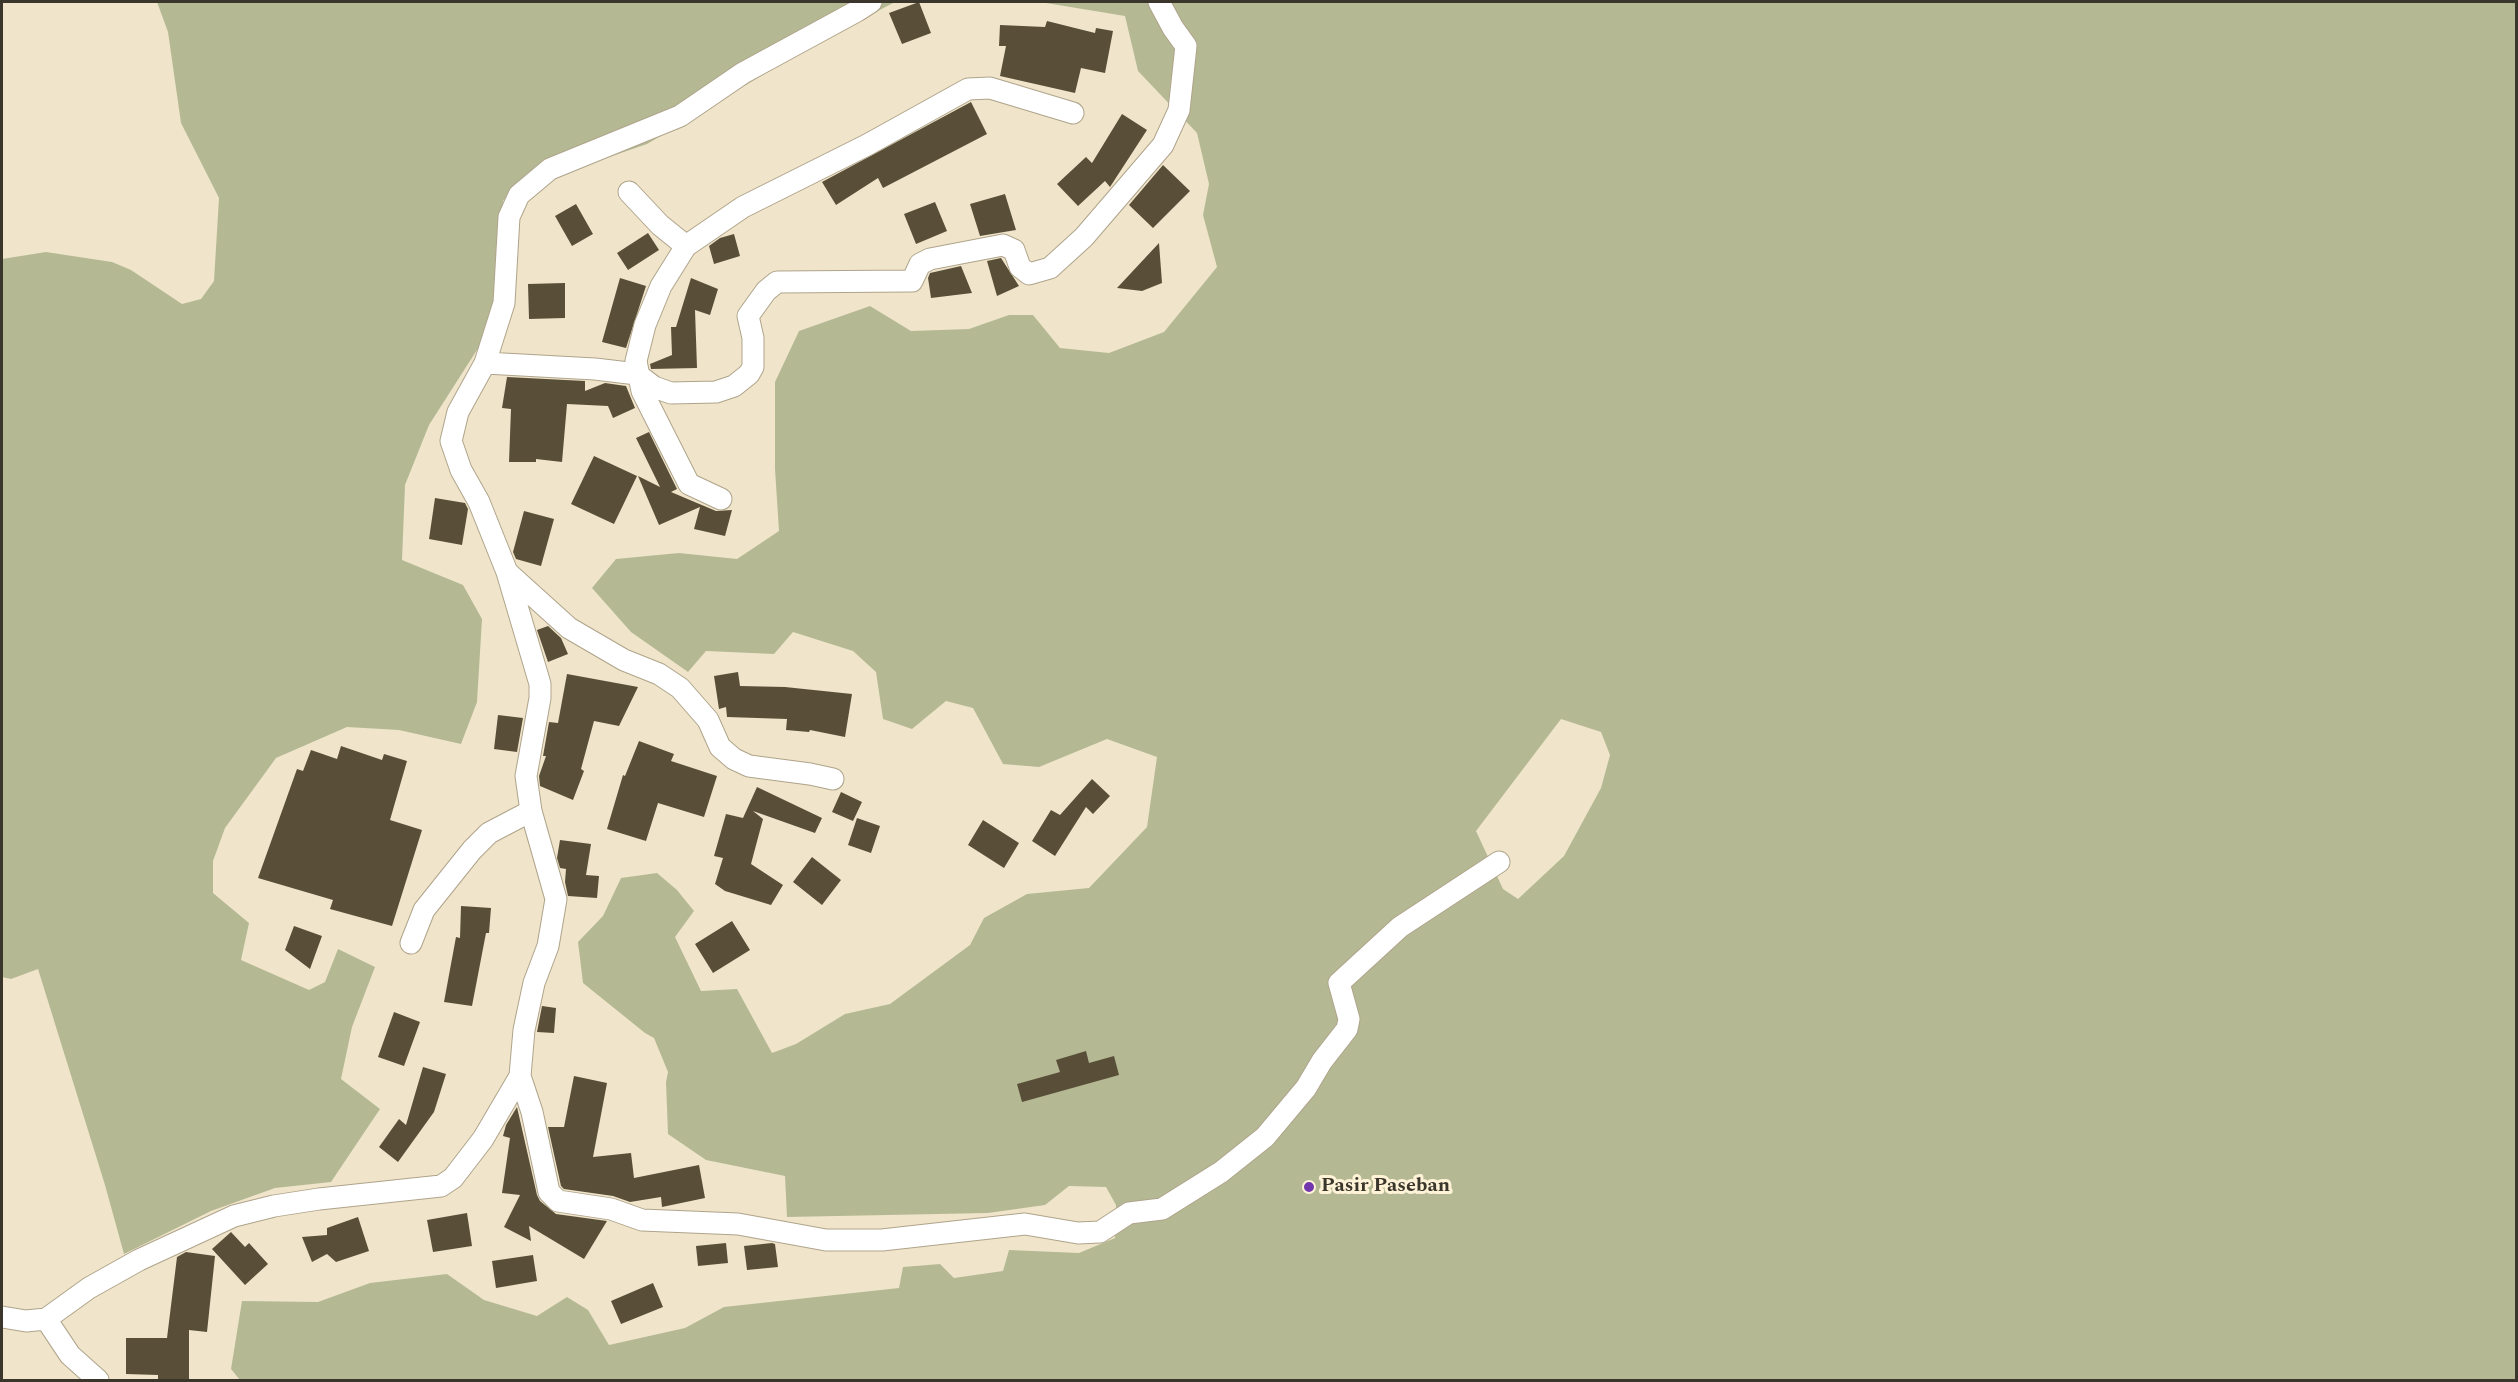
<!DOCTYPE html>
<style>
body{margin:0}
#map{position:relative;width:2518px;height:1382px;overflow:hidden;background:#f0e5ca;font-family:Spectral,serif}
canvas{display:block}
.frame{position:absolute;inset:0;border:3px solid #3a362c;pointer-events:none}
</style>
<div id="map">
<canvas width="2518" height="1382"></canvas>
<div class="frame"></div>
</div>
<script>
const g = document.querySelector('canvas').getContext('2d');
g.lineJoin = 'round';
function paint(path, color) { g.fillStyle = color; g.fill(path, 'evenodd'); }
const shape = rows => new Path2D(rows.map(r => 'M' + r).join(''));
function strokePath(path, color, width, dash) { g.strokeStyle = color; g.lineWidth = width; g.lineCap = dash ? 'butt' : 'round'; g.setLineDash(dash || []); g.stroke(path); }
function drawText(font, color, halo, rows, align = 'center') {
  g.font = font + ' Spectral,serif'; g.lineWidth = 6; g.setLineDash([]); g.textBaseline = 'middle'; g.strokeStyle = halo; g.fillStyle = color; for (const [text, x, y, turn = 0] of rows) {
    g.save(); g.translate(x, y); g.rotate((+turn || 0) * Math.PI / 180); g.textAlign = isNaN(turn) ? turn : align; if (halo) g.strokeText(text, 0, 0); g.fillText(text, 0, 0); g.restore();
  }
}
const green = shape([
 [157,2,895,2,813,45,647,144,583,166,525,177,503,201,496,293,484,339,429,425,405,485,402,560,463,585,482,619,477,702,461,744,399,730,347,727,276,758,225,828,213,861,213,893,249,923,241,960,309,990,325,982,338,949,375,967,352,1027,341,1079,380,1109,331,1182,275,1188,211,1211,124,1254,105,1185,38,969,11,979,2,977,2,259,46,252,112,262,131,270,182,304,201,299,214,281,219,198,181,123,168,32],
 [1040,2,2516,2,2516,1380,240,1380,231,1369,242,1301,318,1302,370,1283,447,1274,484,1300,537,1316,567,1297,588,1310,609,1345,685,1328,724,1307,899,1288,903,1267,940,1264,954,1278,1003,1271,1009,1250,1079,1253,1115,1238,1116,1205,1106,1187,1069,1186,1045,1205,988,1213,787,1217,785,1176,706,1160,668,1134,666,1082,668,1072,654,1038,645,1033,583,983,578,942,603,916,621,878,657,873,677,890,694,911,675,937,701,991,737,989,772,1053,796,1044,845,1014,890,1004,970,945,984,918,1027,894,1089,888,1147,827,1157,757,1107,739,1039,767,1003,764,973,708,946,701,912,729,883,719,876,672,853,651,793,632,774,654,706,651,688,672,631,632,592,588,616,559,679,553,737,559,779,531,775,469,775,382,799,331,870,306,911,331,969,329,1009,315,1033,315,1060,348,1109,353,1164,332,1217,267,1203,215,1209,184,1197,133,1138,71,1125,16],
 [1561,719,1601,732,1610,755,1601,788,1564,856,1518,899,1503,889,1476,831]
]);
const building = shape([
 [919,2,931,33,902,44,889,13],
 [1047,21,1095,33,1096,28,1113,31,1105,73,1081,68,1075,93,1000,76,1006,46,999,46,1000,25,1045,27],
 [971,102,987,134,883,188,878,178,836,205,822,182],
 [1122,114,1147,130,1110,187,1105,181,1078,206,1057,184,1086,157,1092,163],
 [1163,165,1190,191,1153,228,1129,205],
 [1005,194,1016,230,980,236,970,204],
 [935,202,947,231,916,244,904,214],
 [576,204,593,234,572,246,555,216],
 [648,233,659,250,628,270,617,253],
 [734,234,740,256,714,264,709,246,720,238],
 [1159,243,1162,283,1142,291,1117,288],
 [1001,258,1019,286,997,296,987,261],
 [961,266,972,293,931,298,928,278,930,273],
 [620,278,646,286,626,348,602,342],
 [691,278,718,289,710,315,695,310,697,368,651,369,650,364,672,355,671,327,676,327],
 [565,283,565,318,529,319,528,284],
 [507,377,585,381,585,391,605,383,626,386,635,408,613,418,608,406,567,404,562,462,536,459,536,462,509,462,511,409,502,408],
 [649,432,677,489,671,492,716,511,732,510,725,536,694,529,700,507,659,525,638,476,660,487,636,438],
 [594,456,637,476,614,524,571,504],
 [435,498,465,503,468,509,462,545,429,539],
 [524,511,554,519,541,566,516,559,513,552],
 [548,626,561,638,568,654,548,662,537,630],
 [738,672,740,686,785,687,852,694,845,737,810,730,809,732,786,730,787,719,727,717,726,707,719,709,714,676],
 [567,674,638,687,619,726,594,721,581,769,584,771,573,800,540,786,539,776,546,756,543,756,549,722,558,723],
 [498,715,523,718,517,752,494,749],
 [639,741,674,754,671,761,717,776,704,817,658,803,646,841,607,829,623,775,625,776],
 [341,746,382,760,384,754,407,761,390,820,422,830,392,926,330,909,333,900,258,878,297,769,303,771,311,750,337,759],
 [1092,779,1110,796,1093,814,1086,807,1055,856,1032,841,1051,810,1060,815],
 [757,787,822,818,815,833,753,811,763,819,751,864,783,885,771,905,725,891,715,884,723,858,714,856,726,814,743,818],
 [841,792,862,802,853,821,832,812],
 [857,818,880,826,871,853,848,845],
 [983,820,1019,843,1004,868,968,845],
 [560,840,591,844,586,875,599,876,597,898,568,896,565,882,566,869,560,868,557,858],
 [812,857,841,880,822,905,793,882],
 [461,906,491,908,489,933,486,933,472,1006,444,1002,456,937,460,938],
 [732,921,750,950,713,973,695,944],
 [294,926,322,936,310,969,285,950],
 [542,1006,556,1008,554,1033,537,1032],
 [394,1012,420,1022,404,1066,378,1057],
 [1086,1051,1089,1063,1114,1056,1119,1075,1022,1102,1017,1084,1060,1072,1056,1060],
 [423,1067,446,1074,434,1112,398,1162,379,1147,399,1119,406,1125],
 [574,1076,607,1083,593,1157,631,1153,634,1178,699,1165,705,1198,662,1207,661,1197,630,1202,613,1196,564,1189,561,1186,548,1127,564,1127],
 [517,1107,537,1195,540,1201,556,1214,607,1221,584,1259,529,1226,531,1241,504,1227,520,1195,502,1193,510,1138,503,1136,506,1125],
 [467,1213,472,1246,433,1252,427,1220],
 [358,1217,369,1251,336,1262,327,1254,312,1262,302,1237,327,1235,327,1228],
 [231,1232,245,1247,249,1243,268,1264,245,1285,212,1249],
 [726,1243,728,1263,698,1266,696,1246],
 [772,1243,775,1244,778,1267,747,1270,744,1246],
 [186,1252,215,1256,207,1332,189,1330,189,1380,158,1380,158,1375,126,1374,126,1338,167,1338,177,1257],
 [533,1255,537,1281,496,1288,492,1261],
 [653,1283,663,1307,621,1324,611,1301]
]);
const street = shape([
 [629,192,660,225,686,246,661,286,645,325,636,361,642,391,689,484,721,499],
 [686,246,743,207,867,145,968,89,990,88,1073,113],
 [485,363,595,369,637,374,654,387,671,393,716,392,734,386,749,374,753,367,753,338,748,316,766,291,777,282,912,281,920,264,930,259,1003,245,1014,250,1020,267,1029,274,1050,268,1084,237,1163,145,1179,110,1186,46,1173,28,1159,2],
 [507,572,569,628,624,660,659,674,680,688,708,720,720,747,734,759,749,766,810,774,833,779],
 [411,943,424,910,472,850,489,833,531,811],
 [520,1076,532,1112,549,1192,558,1201,611,1209,642,1220,738,1224,826,1240,882,1240,1025,1224,1078,1233,1100,1232,1129,1213,1162,1209,1221,1172,1265,1137,1306,1088,1322,1061,1347,1029,1349,1019,1339,983,1400,927,1499,862],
 [2,1317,26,1321,46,1319,89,1288,139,1260,234,1216,274,1206,319,1199,441,1186,453,1178,483,1139,520,1076,524,1030,534,983,548,946,556,899,531,811,526,776,540,698,540,684,507,572,479,502,461,470,451,441,458,412,485,363,504,303,509,217,519,195,550,169,680,116,743,73,857,11,871,2],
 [46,1319,70,1355,98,1380]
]);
const markers = [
 [1309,1187,6,"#7237ad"]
];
const poiNames = [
 ["Pasir Paseban",1321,1187]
];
paint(green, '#b4b994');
paint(building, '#594f39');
strokePath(street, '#afa48b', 23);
strokePath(street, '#fff', 21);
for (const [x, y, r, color] of markers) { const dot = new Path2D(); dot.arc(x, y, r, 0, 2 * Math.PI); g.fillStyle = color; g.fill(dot); strokePath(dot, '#fef2d7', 2); }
drawText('bold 20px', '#3a362c', '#fef2d7', poiNames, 'left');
</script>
